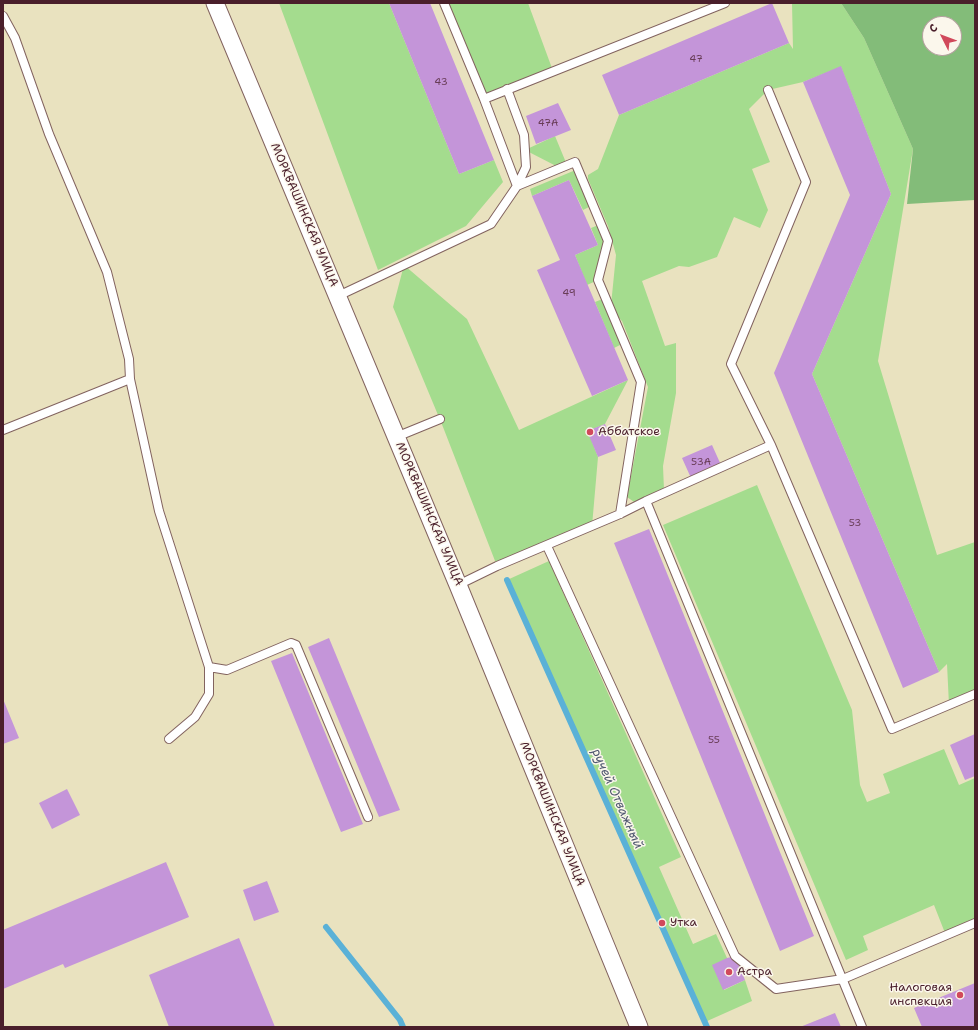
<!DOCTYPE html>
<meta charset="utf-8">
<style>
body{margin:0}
#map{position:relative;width:978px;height:1030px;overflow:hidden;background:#e9e2bf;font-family:"Shantell Sans",sans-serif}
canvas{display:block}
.frame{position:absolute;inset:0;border:4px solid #4a1f2b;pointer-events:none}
.north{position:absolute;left:922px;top:16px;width:40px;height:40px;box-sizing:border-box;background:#fbf7ec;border:1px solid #b4a19f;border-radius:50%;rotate:312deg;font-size:11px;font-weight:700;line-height:16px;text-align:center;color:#4a1f2b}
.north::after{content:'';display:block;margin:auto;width:14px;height:18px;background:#d1495b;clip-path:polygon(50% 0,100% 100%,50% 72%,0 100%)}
</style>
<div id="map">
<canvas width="978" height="1030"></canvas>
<div class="frame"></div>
<div class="north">С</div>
</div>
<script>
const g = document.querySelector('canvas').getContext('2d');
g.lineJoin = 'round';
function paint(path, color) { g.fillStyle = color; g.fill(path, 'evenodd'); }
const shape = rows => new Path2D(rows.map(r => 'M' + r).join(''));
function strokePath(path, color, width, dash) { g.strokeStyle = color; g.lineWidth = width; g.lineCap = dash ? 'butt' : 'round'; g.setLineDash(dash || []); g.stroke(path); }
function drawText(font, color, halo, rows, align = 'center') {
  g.font = font + ' "Shantell Sans",sans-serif'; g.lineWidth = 3; g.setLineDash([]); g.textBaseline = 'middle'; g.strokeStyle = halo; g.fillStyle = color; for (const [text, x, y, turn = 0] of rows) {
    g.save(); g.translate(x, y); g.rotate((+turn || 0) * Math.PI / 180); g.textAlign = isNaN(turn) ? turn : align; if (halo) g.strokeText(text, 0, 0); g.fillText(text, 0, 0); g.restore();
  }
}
const green = shape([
 [279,3,389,3,459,174,494,160,503,182,466,226,378,270],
 [444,3,528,3,553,71,484,99],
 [792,3,841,3,864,38,913,149,878,361,937,555,975,542,975,694,949,705,947,664,939,672,812,374,891,194,841,67,803,82,768,90,749,109,770,162,752,169,768,210,760,228,734,217,717,257,689,267,679,266,642,281,665,346,676,343,676,393,663,466,664,490,637,504,627,497,648,387,622,321,615,314,611,305,616,255,608,226,588,179,588,175,598,169,619,115,789,43,793,49],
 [555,136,567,165,560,168,525,150],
 [578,169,593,205,583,210,569,180,532,196,530,189],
 [601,224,608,241,598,280,587,285,575,255,598,245,591,228],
 [404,265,467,319,519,430,628,380,605,424,588,431,598,457,592,526,497,566,443,427,393,307],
 [605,298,624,343,614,348,595,302],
 [757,485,852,710,860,785,867,802,890,793,883,774,944,749,959,785,975,778,975,921,945,933,934,905,863,936,868,950,846,960,663,525],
 [549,561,681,857,659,867,693,944,716,934,727,958,724,990,745,980,752,1001,705,1022,507,580]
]);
const forest = shape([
 [841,3,975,3,975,200,907,204,913,149,864,38],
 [930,24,954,24,954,48,930,48]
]);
const stream = shape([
 [507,580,707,1027],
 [326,927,400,1020,403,1027]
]);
const building = shape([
 [389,3,430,3,494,160,459,174],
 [772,3,789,43,619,115,602,75],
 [841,66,891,194,812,374,939,672,903,688,774,373,850,195,803,82],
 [558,103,571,130,536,144,526,116],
 [569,180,598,245,575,255,628,380,592,396,537,270,560,260,532,196],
 [605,424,616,450,598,457,587,431],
 [712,445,721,465,691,478,682,458],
 [649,529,814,936,780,951,614,543],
 [329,638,400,810,379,817,308,647],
 [292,653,363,824,341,832,271,661],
 [3,699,19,738,3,744],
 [975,734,975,776,965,780,950,745],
 [67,789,80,815,52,829,39,803],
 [166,862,189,917,65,968,63,964,3,989,3,930],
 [267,881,279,912,254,921,243,890],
 [239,938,275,1027,169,1027,149,975],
 [735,956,745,980,723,990,712,965,727,958],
 [975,983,975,1027,922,1027,914,1008],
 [835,1013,841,1027,800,1027]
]);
const service = shape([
 [444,3,484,99,517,186],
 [3,16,15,38,49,134,107,272,129,359,130,379,3,430],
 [507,89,524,135,526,167,517,186],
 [768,90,806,182,731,364,771,445],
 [484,99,725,3],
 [338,296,491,224,517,186,575,162,608,241,598,280,641,382,620,514],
 [130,379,159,511,209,667,227,670,291,643,296,645,368,817],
 [396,437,440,419],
 [646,501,771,445,892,729,975,694],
 [547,546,735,956,776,989,843,979,975,923],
 [458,585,497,566,620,514,646,501,862,1027],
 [169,739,195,717,209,694,209,667]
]);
const minor = shape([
 [215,3,458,585,639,1027]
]);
const markers = [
 [590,432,4,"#d1495b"],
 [662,923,4,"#d1495b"],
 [729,972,4,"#d1495b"],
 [960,995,4,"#d1495b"]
];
const numberNames = [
 ["47",696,59],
 ["43",441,82],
 ["47А",548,123],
 ["49",569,293],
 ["53А",701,462],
 ["53",855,523],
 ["55",714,740]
];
const streetNames = [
 ["МОРКВАШИНСКАЯ УЛИЦА",304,215,67],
 ["МОРКВАШИНСКАЯ УЛИЦА",429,514,67],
 ["МОРКВАШИНСКАЯ УЛИЦА",552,814,68]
];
const poiNames = [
 ["Аббатское",598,432],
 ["Утка",670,923],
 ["Астра",737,972],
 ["Налоговая",952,988,"right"],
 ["инспекция",952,1002,"right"]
];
const waterNames = [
 ["ручей Отважный",617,799,66]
];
paint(green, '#a4dc8e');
paint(forest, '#83bc79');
strokePath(stream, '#5ab1d7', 6);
paint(building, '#c495d9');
strokePath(service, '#82635f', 10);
strokePath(minor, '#82635f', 19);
strokePath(service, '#fff', 8);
strokePath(minor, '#fff', 17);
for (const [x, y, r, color] of markers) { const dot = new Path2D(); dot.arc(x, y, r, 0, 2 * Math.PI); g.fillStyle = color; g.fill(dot); strokePath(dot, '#fbf7ec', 1.5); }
drawText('10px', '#683c56', null, numberNames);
drawText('12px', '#4a1f2b', '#fbf7ec', streetNames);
drawText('12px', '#4a1f2b', '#fbf7ec', poiNames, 'left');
drawText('italic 13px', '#505970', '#fbf7ec', waterNames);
</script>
